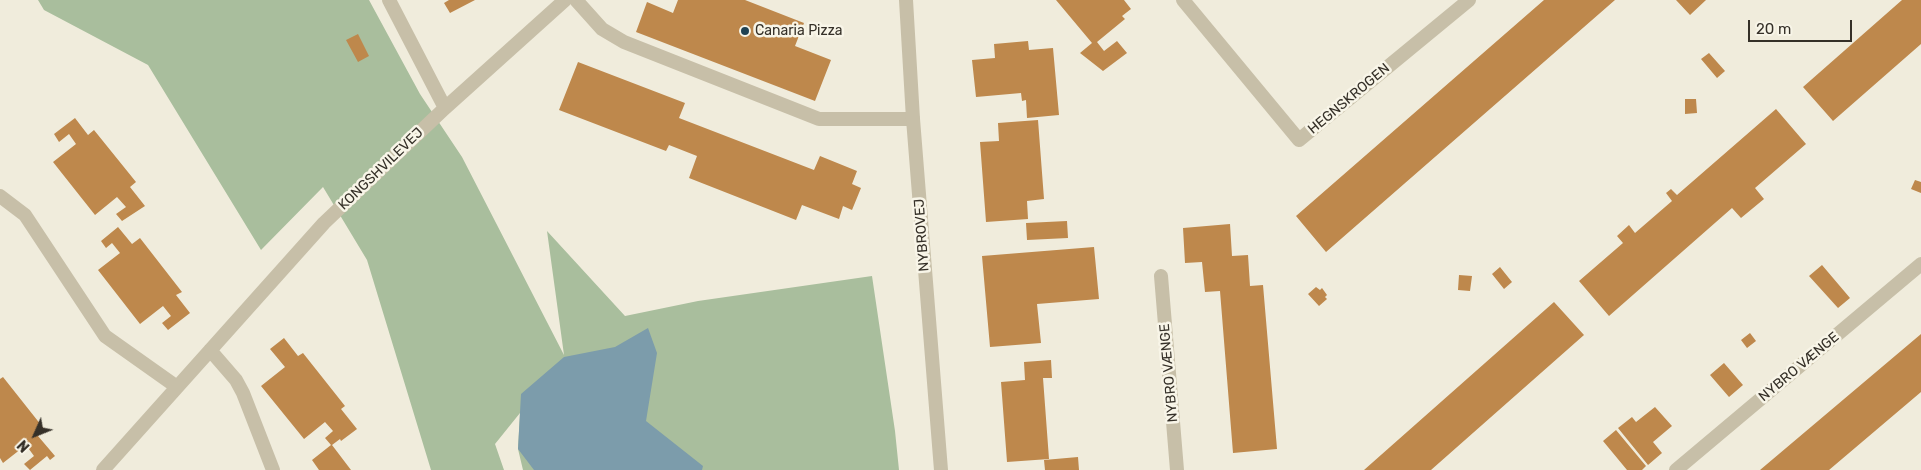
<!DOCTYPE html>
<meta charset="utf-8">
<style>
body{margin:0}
#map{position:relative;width:1921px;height:470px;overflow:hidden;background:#f0ecdc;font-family:Rubik,sans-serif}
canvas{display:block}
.north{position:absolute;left:10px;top:410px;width:50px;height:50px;-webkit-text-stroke:4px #f8f5e8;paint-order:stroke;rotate:226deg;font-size:14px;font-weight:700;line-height:20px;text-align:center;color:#353028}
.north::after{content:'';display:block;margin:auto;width:18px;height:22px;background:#353028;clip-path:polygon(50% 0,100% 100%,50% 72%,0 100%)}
.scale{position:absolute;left:1748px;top:20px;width:104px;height:22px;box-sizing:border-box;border:2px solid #353028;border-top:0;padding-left:6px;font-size:15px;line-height:18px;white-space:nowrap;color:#353028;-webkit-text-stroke:4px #f8f5e8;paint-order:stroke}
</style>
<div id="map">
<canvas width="1921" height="470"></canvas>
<div class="north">N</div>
<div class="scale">20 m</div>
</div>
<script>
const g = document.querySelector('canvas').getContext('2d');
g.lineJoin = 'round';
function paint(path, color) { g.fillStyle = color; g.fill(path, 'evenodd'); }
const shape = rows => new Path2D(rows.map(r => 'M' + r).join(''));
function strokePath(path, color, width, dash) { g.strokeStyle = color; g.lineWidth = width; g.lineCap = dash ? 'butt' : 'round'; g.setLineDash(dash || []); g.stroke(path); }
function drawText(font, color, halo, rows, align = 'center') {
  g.font = font + ' Rubik,sans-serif'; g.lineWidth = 5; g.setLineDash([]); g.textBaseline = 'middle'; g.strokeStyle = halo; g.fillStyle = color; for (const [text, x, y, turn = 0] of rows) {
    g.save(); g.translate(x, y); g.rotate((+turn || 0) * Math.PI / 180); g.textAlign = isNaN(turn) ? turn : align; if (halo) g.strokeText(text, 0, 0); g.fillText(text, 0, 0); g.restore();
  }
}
const green = shape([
 [38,0,369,0,420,94,462,157,564,355,547,231,625,316,698,301,872,276,895,431,899,470,523,470,518,449,520,413,495,444,504,470,431,470,367,260,323,187,261,250,148,65,44,10]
]);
const water = shape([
 [648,328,657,353,646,421,703,466,702,470,534,470,518,449,521,394,564,357,615,347]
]);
const building = shape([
 [449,0,475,0,450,13,444,3],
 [678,0,745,0,804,23,795,46,831,60,815,101,636,32,647,2,673,13],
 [1056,0,1124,0,1131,9,1122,16,1125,19,1097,42,1104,51,1117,41,1127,53,1103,71,1080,53,1092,43],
 [1544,0,1615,0,1326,252,1296,216],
 [1676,0,1706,0,1690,15],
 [1902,0,1921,0,1921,44,1833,121,1803,87],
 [358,34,369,56,358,62,346,40],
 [1028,41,1029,50,1053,48,1059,115,1027,118,1026,100,1022,101,1021,93,976,97,972,60,995,58,994,44],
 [1709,53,1725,71,1717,78,1701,59],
 [578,62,685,103,679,118,814,170,820,156,857,171,852,184,861,188,852,210,843,206,839,219,802,205,796,220,689,178,697,156,669,145,666,151,559,110],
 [1685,99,1696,99,1697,113,1685,114],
 [1776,109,1806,144,1755,188,1764,199,1741,218,1732,208,1609,316,1579,281,1623,243,1617,236,1629,225,1635,233,1672,201,1666,193,1671,189,1677,195],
 [75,118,88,135,94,130,136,182,130,187,145,206,122,221,116,214,126,207,117,197,95,215,53,162,76,144,69,134,59,142,54,134],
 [1038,120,1044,199,1027,201,1028,219,986,222,980,142,999,141,998,123],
 [1915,180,1921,182,1921,193,1911,189],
 [1067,221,1068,238,1027,240,1026,223],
 [1230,224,1232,256,1248,255,1250,286,1263,285,1277,449,1233,453,1220,291,1205,292,1202,262,1185,263,1183,228],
 [118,227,132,244,140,238,182,292,176,295,190,313,168,330,162,323,171,316,163,306,140,324,98,270,120,253,112,243,106,248,101,241],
 [1094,247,1099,299,1037,304,1041,343,990,347,982,256],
 [1822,265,1850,298,1838,308,1809,276],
 [1500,267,1512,282,1504,289,1492,274],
 [1459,275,1472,276,1470,291,1458,290],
 [1316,287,1320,290,1322,288,1327,295,1325,297,1327,299,1319,306,1308,294],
 [1554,302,1584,335,1431,470,1364,470],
 [1750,333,1756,341,1747,348,1741,340],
 [1921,334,1921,392,1829,470,1760,470],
 [284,338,298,356,303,353,345,406,341,409,357,429,341,441,340,439,332,445,351,470,319,470,312,460,331,445,325,438,333,431,325,422,304,439,261,386,285,367,270,349],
 [1051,360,1052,378,1043,378,1049,459,1007,462,1001,382,1025,380,1024,362],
 [1724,363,1743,385,1729,397,1710,375],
 [3,377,45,430,38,436,55,456,50,460,47,456,30,470,24,464,34,456,26,445,3,463,0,458,0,379],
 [1655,407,1672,426,1653,442,1662,453,1648,465,1618,428,1632,417,1636,422],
 [1616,430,1646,466,1642,470,1627,470,1603,441],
 [1078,457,1079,470,1045,470,1044,460]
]);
const service = shape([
 [576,0,602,29,624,42,819,119,913,119]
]);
const minor = shape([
 [389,0,445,108],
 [1183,0,1299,140,1469,0],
 [0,196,25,215,105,336,177,387],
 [1161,276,1177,470],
 [210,350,236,380,243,393,273,470],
 [103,470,324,223,445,108,565,0],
 [1676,470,1921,264]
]);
const tertiary = shape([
 [906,0,913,119,941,470]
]);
const markers = [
 [745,31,5,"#204253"]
];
const poiNames = [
 ["Canaria Pizza",755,31]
];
const streetNames = [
 ["HEGNSKROGEN",1349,99,-40],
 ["KONGSHVILEVEJ",381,169,-44],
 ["NYBROVEJ",922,235,-94],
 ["NYBRO VÆNGE",1799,367,-40],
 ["NYBRO VÆNGE",1169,373,-95]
];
paint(green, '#a9be9d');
paint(water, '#7c9cab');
paint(building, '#be884c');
strokePath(service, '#c7bfa8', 14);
strokePath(minor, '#c7bfa8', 14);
strokePath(tertiary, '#c7bfa8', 14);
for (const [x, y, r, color] of markers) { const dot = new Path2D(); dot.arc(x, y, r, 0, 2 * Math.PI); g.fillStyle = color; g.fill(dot); strokePath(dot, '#f8f5e8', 2); }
drawText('14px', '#353028', '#f8f5e8', poiNames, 'left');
drawText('14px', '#353028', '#f8f5e8', streetNames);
</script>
